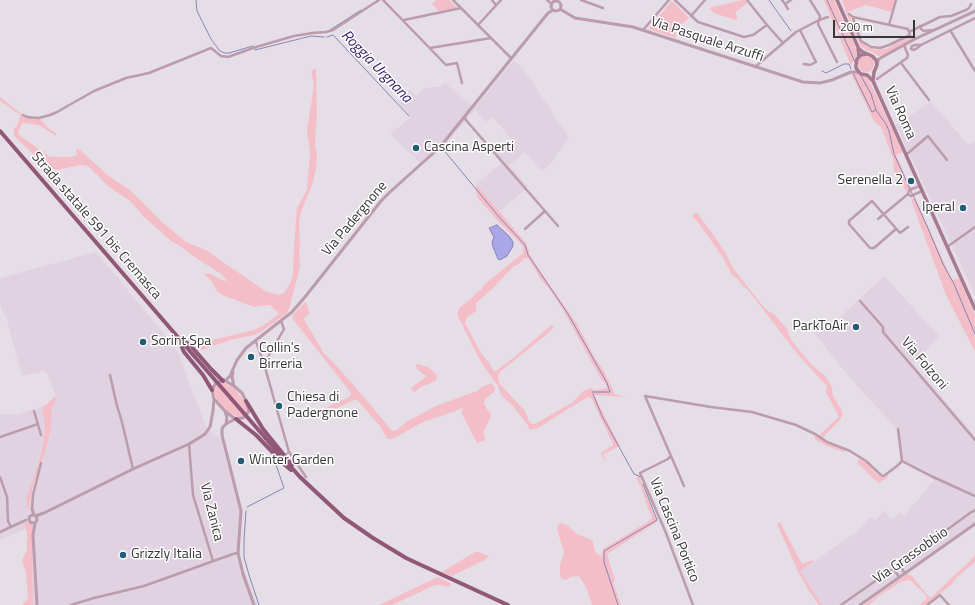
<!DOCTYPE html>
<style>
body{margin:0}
#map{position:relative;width:975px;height:605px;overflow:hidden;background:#e6dee6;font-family:"Titillium Web",sans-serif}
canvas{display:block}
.scale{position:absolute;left:833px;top:20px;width:82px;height:18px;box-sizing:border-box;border:2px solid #383538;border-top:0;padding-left:5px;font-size:12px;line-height:14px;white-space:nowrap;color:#383538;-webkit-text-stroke:3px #fff;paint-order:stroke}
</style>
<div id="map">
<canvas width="975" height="605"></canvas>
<div class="scale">200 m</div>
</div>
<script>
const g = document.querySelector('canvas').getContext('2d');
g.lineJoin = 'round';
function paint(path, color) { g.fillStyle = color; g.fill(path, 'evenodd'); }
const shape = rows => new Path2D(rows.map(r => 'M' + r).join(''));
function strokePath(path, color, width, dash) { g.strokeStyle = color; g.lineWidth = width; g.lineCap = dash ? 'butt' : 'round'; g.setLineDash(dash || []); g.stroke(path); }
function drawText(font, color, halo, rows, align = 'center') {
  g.font = font + ' "Titillium Web",sans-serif'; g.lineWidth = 3; g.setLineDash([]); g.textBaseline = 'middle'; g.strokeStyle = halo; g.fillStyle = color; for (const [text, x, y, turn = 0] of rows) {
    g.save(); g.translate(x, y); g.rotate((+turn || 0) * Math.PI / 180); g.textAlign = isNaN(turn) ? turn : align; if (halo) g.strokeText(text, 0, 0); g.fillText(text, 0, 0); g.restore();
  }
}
const built = shape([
 [514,60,527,74,569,138,554,159,542,172,525,152,509,165,528,187,500,211,476,184,501,164,494,154,512,140,493,117,485,122,475,110,443,147,422,165,390,134,411,117,398,102,410,90,417,96,423,89,433,87,438,87,441,86,445,83,471,105,477,105],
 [931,102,944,116,968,145,975,141,975,295,896,125],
 [96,252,160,329,178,352,206,427,225,441,243,511,240,545,240,558,257,605,33,605,32,526,31,522,24,524,25,529,0,540,0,414,18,414,42,407,45,426,44,439,40,458,27,497,26,510,29,507,33,485,46,450,51,428,52,408,57,399,47,374,43,371,22,376,6,316,3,313,0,303,0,278],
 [884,276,940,337,913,363,975,436,975,523,857,605,822,605,800,571,855,533,870,517,876,520,883,511,892,519,899,512,904,516,934,480,901,462,897,429,850,378,809,327,822,317,830,326]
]);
const green = shape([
 [436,0,449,0,456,7,456,8,439,11,432,4],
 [742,0,745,0,747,3,735,13,738,18,735,20,714,13,709,8],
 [824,0,834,0,856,49,857,55,851,66],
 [842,0,895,0,891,12,866,5,848,12,861,42,867,47,876,50,886,49,913,35,914,37,918,35,914,39,883,55,879,56,872,52,867,50,861,47,847,15],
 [672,1,689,18,677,28,675,38,649,29,652,24],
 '858 64a8 8 0 1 1 16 0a8 8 0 1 1-16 0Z',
 [316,68,317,117,315,142,317,157,316,168,313,182,300,215,299,222,300,243,299,254,300,267,289,309,287,313,261,332,250,336,234,339,201,350,200,343,254,330,262,326,279,314,270,305,254,307,222,295,217,291,210,279,204,275,209,273,222,280,227,281,226,279,221,274,187,252,183,248,171,241,144,217,129,200,109,187,88,166,80,165,57,170,52,168,47,167,14,136,14,129,18,124,20,116,19,114,0,101,0,97,25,117,40,119,50,130,56,133,56,136,39,125,22,123,18,133,19,135,50,157,71,157,77,155,76,148,80,150,110,177,130,190,162,222,186,242,208,251,220,260,267,292,280,295,284,293,291,282,293,272,294,246,297,208,307,190,310,152,307,131,314,85,311,71],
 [855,72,864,76,869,80,903,152,896,155,911,189,906,191,894,171,893,159,881,127,874,121,851,74],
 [476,184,526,243,530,255,545,278,577,324,595,358,604,371,615,394,625,397,594,395,620,446,603,454,607,461,604,459,601,454,601,453,613,445,613,443,609,436,607,431,601,419,592,399,589,397,586,398,538,428,530,430,527,424,513,406,501,395,498,386,487,371,477,355,457,314,460,307,467,302,480,290,486,283,523,253,523,246,497,220,477,197],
 [524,258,528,258,532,264,540,278,553,294,562,308,586,352,601,379,606,384,607,388,596,390,590,388,583,391,573,402,535,424,532,424,529,421,525,411,499,383,498,375,500,372,547,334,554,327,552,325,548,328,518,354,496,371,493,370,490,364,481,353,465,323,467,317,476,311,476,303,492,289,513,267,519,264],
 [915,198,952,280,959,278,975,315,975,352,946,295,911,200],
 [695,213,698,213,699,215,702,220,713,234,726,254,733,268,751,291,763,306,768,311,775,315,779,320,787,329,788,333,792,341,800,351,813,366,825,376,831,385,833,396,841,409,843,415,840,420,824,436,823,441,845,451,844,452,829,447,818,441,815,439,814,436,819,435,839,417,826,392,827,386,799,356,748,290,742,285,737,278,732,275,722,256,719,252,700,225,693,217,693,215],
 [305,302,307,304,309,313,306,317,303,318,323,352,334,363,370,404,392,431,397,430,406,422,436,406,474,392,478,391,481,387,491,383,495,388,495,391,485,399,484,404,487,409,490,413,491,416,489,421,483,432,486,440,477,443,461,412,463,409,462,408,456,411,423,422,400,435,391,439,387,439,386,436,379,425,356,399,324,414,323,411,324,409,339,401,346,399,350,396,351,393,292,318,293,315],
 [417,364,428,367,436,374,437,378,435,381,419,388,415,392,411,390,412,387,425,378,426,376,419,371,416,367],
 [220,383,225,383,233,387,245,402,247,409,245,415,240,418,236,417,224,408,217,400,214,392,214,389,216,385],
 [55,396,57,399,52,408,51,428,46,450,33,485,29,507,26,510,27,497,40,458,44,439,45,426,42,407,46,405],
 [859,459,866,462,876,474,882,477,887,475,888,477,879,483,875,480,857,462],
 [639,476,657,522,607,554,615,581,613,582,621,605,592,605,586,587,579,576,571,577,568,579,563,580,560,576,560,565,564,553,563,548,559,536,557,528,560,523,564,524,568,526,577,534,590,539,593,541,595,552,601,557,603,549,649,521,652,518,646,503,641,487,636,478],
 [31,522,32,526,33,605,22,605,28,599,26,573,22,560,27,550,27,533,24,524],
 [780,522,802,564,812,560,814,561,800,571,822,605,819,605,811,594,799,574,777,524],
 [475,552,479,552,489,556,485,560,452,576,442,572],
 [975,555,975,562,956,578,951,585,925,605,919,605,924,601,927,598,923,592,911,581,908,580,901,582,879,596,869,605,864,605,907,574,911,575,929,597,932,597,958,572,966,565],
 [438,577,450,583,451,584,449,587,439,585,435,585,392,605,379,605]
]);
const water = shape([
 [497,225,509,236,513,242,513,245,512,248,507,256,500,260,498,259,493,247,492,242,494,237,489,228,497,225]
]);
const stream = shape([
 [196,0,197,11,211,39,219,50,224,53,229,53,253,46],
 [769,0,791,31],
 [827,0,855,62],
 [330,30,361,10],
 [327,37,333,35,409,116],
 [255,49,255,50,311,36,324,37],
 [822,71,826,73,844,64,849,64,851,69],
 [853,73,872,112,876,110],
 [861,76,871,94,876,110,886,124,889,131,894,154,927,226,943,264,954,284,975,334],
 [442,148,500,218,525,245,528,255,568,314,607,383,610,392,592,392],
 [593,394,602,416,634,474,641,477],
 [286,454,288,453,288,452],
 [247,507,284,488,274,459,276,459],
 [246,511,244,540,244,557,249,575,259,605],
 [618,605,604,562,604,551,657,520,643,484]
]);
const minor = shape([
 [383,0,446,65,457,63,462,83],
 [453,0,511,58],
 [492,0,496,5],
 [547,0,552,4],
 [581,0,603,8],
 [675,0,698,22,744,37,753,35,767,25],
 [747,0,767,25,783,43],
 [782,0,785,4,791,0],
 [810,0,820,16,818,24,837,62],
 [785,4,788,9],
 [849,14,853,17,855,25,861,41,871,47,880,48,889,45,910,35,909,32],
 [691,16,705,0],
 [853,17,908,29,909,32],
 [404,20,461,8],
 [478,25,501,0],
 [889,25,896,0],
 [920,26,921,29,924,31,933,30],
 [643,30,669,0],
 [800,30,816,62,810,65,804,64],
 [950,30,975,71],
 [909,32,940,17,951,16,966,10,969,8,971,4],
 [921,45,915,45,912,46,911,49,913,50,916,49,921,45,975,18],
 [430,48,491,38],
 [901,63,929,100],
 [755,67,796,32,819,20,828,17],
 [877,79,907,58,908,55,904,45],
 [23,115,27,117,39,118,50,115,57,112,94,91,126,78,149,73,211,48,221,56,228,57,256,47,294,36,312,33,326,32,333,30,379,0],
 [465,116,465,119,558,226],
 [906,155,928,136,947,160],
 [920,185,915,188,911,189,909,191,908,194,911,196,922,191],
 [878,219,908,194],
 [525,229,545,211],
 [896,229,874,248,870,248,849,224,849,221,872,201,900,233,908,227],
 [947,247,975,227],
 [860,301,883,327,883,332,975,440],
 [255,341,257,344,264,364,289,452,306,477],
 [264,364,284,329,281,321],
 [110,375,117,406,122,422,133,469],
 [34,411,41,435],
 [898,429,902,461],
 [0,437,38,424],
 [189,444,193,495,213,561],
 [671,456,668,459,640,473,666,533,693,605],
 [0,477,7,497,8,521,11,527],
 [684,486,645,396,711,407,752,412,796,425,815,434,827,442,850,451,866,461,881,475,883,476,885,475,897,466,902,461,931,476,975,496],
 [32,509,33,495,41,463],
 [0,532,26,520],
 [898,564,905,573],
 [893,568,899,577],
 [71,605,94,598,144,586,233,554,238,553],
 [841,605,918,551,970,513,975,510],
 [927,605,940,595,949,605]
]);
const tertiary = shape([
 '551 6a5 5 0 1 1 10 0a5 5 0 1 1-10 0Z',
 [560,9,575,18,633,27,803,82,820,83,832,80,851,72,859,72],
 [877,64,879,59,884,56,915,39,975,11],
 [233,372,232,377,234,386],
 [224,380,226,380,230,376,237,360,246,348,292,312,305,297,381,201,390,192,440,147,548,13,553,10],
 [224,380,234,386,242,393,246,401,249,411,246,415,243,418,235,419,224,410,214,399,212,390,214,386,216,383,224,380],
 [225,411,227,418,226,424],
 [235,419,226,424,223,427,222,429,222,435,241,511,238,553,243,574,254,605],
 [32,509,34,515],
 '29 519a4 4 0 1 1 8 0a4 4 0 1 1-8 0Z',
 [35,516,44,513,133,469,189,444,202,436,205,434,210,427,213,411,214,399],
 [35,523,33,535,37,605],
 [860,605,975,524]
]);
const secondary = shape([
 [837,0,858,47,859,57],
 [858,48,863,52,872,56,876,60,877,65,874,72,873,80],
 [867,54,861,55,857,59,856,65,856,68,859,72,861,74,867,75,873,81,975,309]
]);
const trunk = shape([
 [0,131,195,357],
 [183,340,191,346,211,369,223,381],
 [179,341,184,352,203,375,212,390],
 [246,401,263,429,292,465],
 [236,419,256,435,285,465,291,470],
 [275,449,300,477,316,492,344,518,373,538,406,558,421,565,508,605]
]);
const trunkBridge = shape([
 [195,357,275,449]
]);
const markers = [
 [416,148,4,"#225d75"],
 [911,181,4,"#225d75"],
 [963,208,4,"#225d75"],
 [856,327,4,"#225d75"],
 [143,342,4,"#225d75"],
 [251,357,4,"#225d75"],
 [279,406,4,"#225d75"],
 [241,461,4,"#225d75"],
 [123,555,4,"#225d75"]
];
const streetNames = [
 ["Via Pasquale Arzuffi",707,40,18],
 ["Via Roma",900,113,66],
 ["Via Padergnone",355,219,-50],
 ["Strada statale 591 bis Cremasca",96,226,49],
 ["Via Folzoni",924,364,50],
 ["Via Zanica",211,512,76],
 ["Via Cascina Portico",674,530,68],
 ["Via Grassobbio",911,556,-35]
];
const poiNames = [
 ["Cascina Asperti",424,148],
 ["Serenella 2",903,181,"right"],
 ["Iperal",955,208,"right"],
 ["ParkToAir",848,327,"right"],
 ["Sorint Spa",151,342],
 ["Collin's",259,349],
 ["Birreria",259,365],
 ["Chiesa di",287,398],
 ["Padergnone",287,414],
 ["Winter Garden",249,461],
 ["Grizzly Italia",131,555]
];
const waterNames = [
 ["Roggia Urgnana",376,67,46]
];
paint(built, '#e0d2e0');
paint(green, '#f4bec8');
paint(water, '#aaa6e8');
strokePath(water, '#8884b3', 1);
strokePath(stream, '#8884b3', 1);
strokePath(minor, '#bb9cac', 2.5);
strokePath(tertiary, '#bb9cac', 3);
strokePath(secondary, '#a77a92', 3.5);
strokePath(trunk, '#915777', 4);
strokePath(trunkBridge, '#915777', 4);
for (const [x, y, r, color] of markers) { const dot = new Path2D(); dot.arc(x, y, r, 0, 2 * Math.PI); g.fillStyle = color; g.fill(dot); strokePath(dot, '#fff', 1.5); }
drawText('14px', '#383538', '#fff', streetNames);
drawText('14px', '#383538', '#fff', poiNames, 'left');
drawText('italic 15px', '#2e1c67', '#fff', waterNames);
</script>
